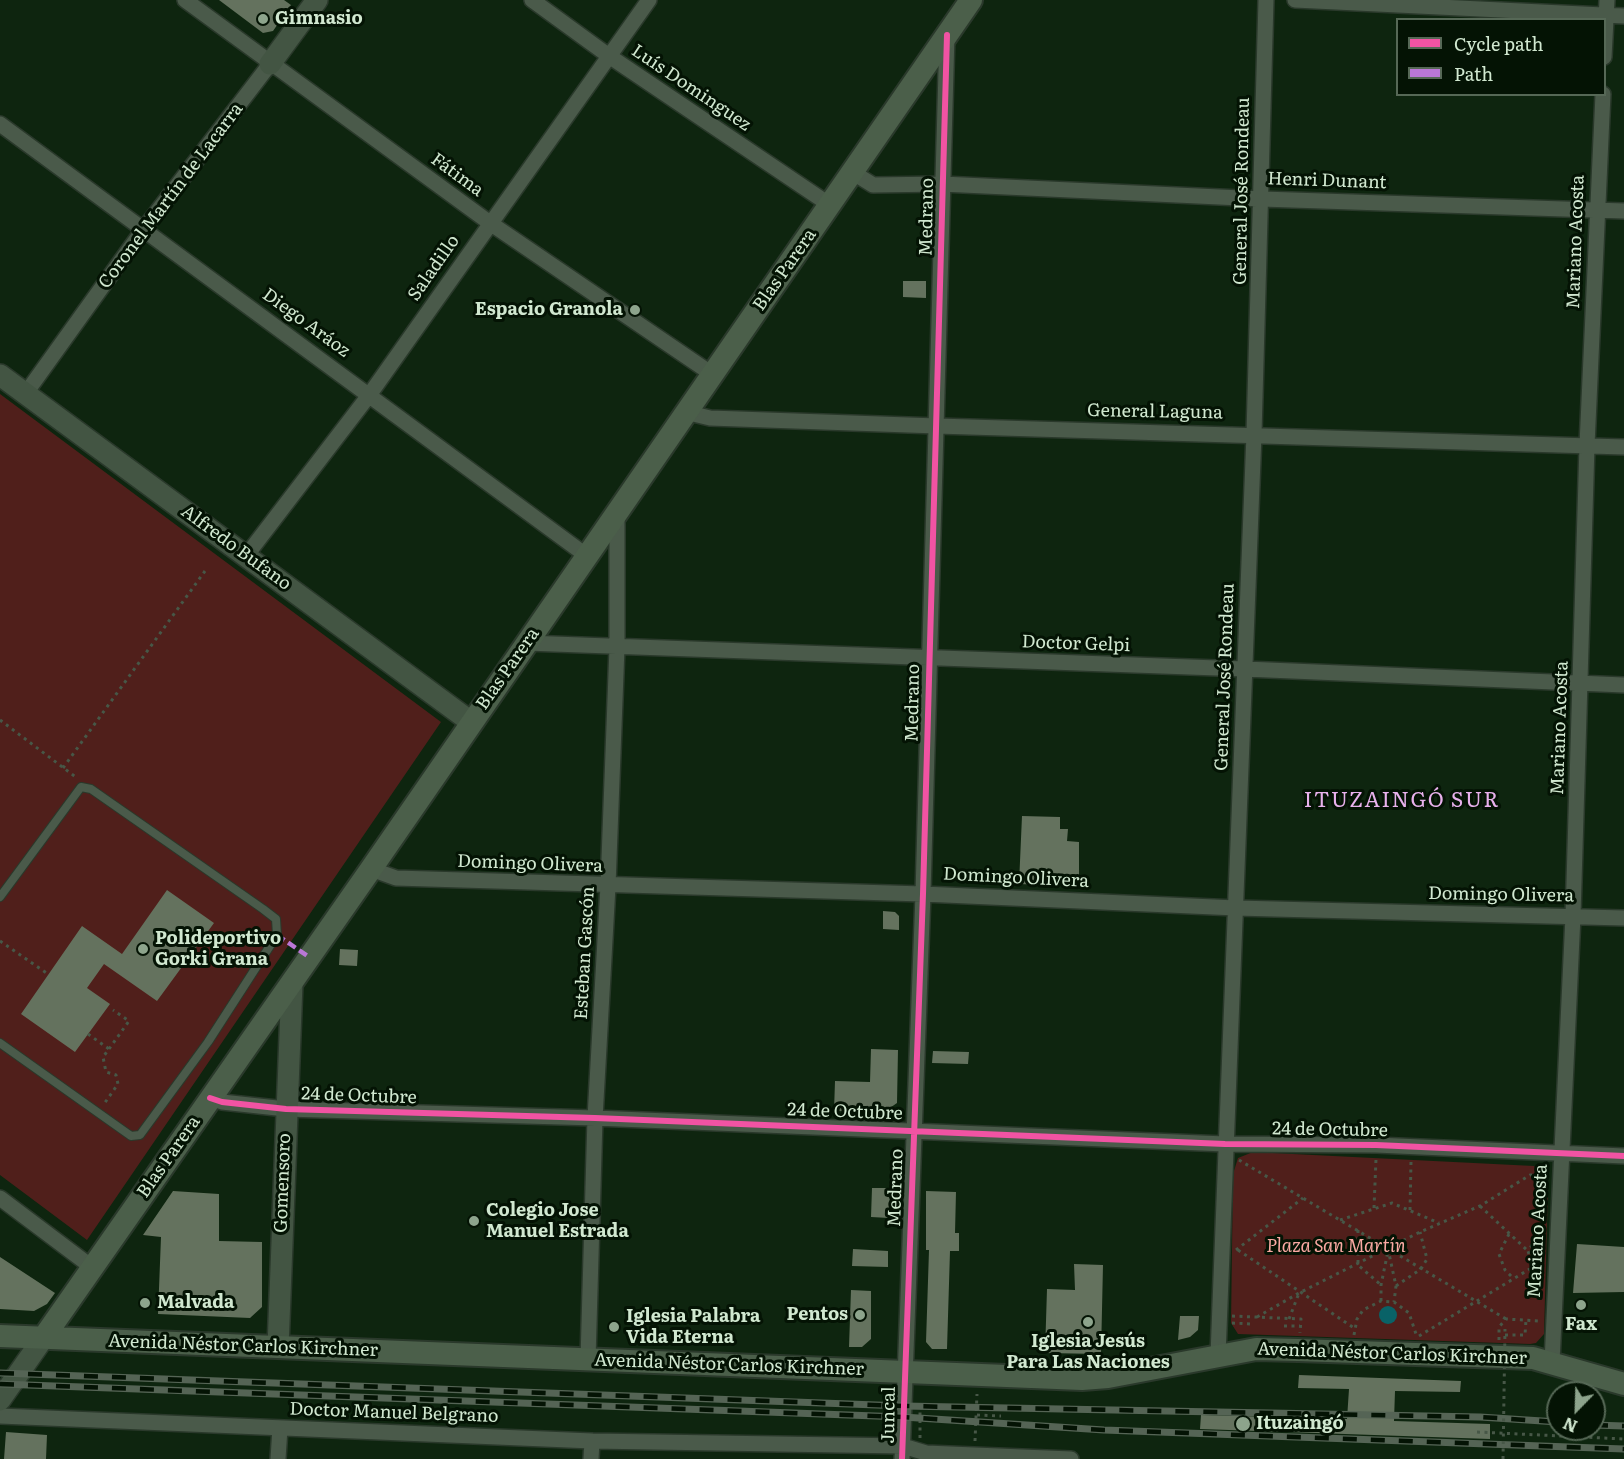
<!DOCTYPE html>
<meta charset="utf-8">
<style>
body{margin:0}
#map{position:relative;width:1624px;height:1459px;overflow:hidden;background:#0e250f;font-family:Literata,serif}
canvas{display:block}
.legend{position:absolute;left:1396px;top:18px;width:210px;height:78px;box-sizing:border-box;background:#041304;border:2px solid #566856;margin:0;padding:8px 10px;list-style:none;font-size:18px;color:#d1e8d0}
.legend li{display:flex;align-items:center;gap:12px;height:30px}
.legend b{width:30px;border:2px solid #566856}
.north{position:absolute;left:1546px;top:1381px;width:60px;height:60px;box-sizing:border-box;background:#041304;border:2px solid #566856;border-radius:50%;rotate:203deg;font-size:16px;font-weight:700;line-height:24px;text-align:center;color:#d1e8d0}
.north::after{content:'';display:block;margin:auto;width:21px;height:27px;background:#8da48c;clip-path:polygon(50% 0,100% 100%,50% 72%,0 100%)}
</style>
<div id="map">
<canvas width="1624" height="1459"></canvas>
<ul class="legend">
<li><b style="height:8px;background:#f153a3"></b>Cycle path</li>
<li><b style="height:8px;background:#ba77d6"></b>Path</li>
</ul>
<div class="north">N</div>
</div>
<script>
const g = document.querySelector('canvas').getContext('2d');
g.lineJoin = 'round';
function paint(path, color) { g.fillStyle = color; g.fill(path, 'evenodd'); }
const shape = rows => new Path2D(rows.map(r => 'M' + r).join(''));
function strokePath(path, color, width, dash) { g.strokeStyle = color; g.lineWidth = width; g.lineCap = dash ? 'butt' : 'round'; g.setLineDash(dash || []); g.stroke(path); }
function drawText(font, color, halo, rows, align = 'center') {
  g.font = font + ' Literata,serif'; g.lineWidth = 6; g.setLineDash([]); g.textBaseline = 'middle'; g.strokeStyle = halo; g.fillStyle = color; for (const [text, x, y, turn = 0] of rows) {
    g.save(); g.translate(x, y); g.rotate((+turn || 0) * Math.PI / 180); g.textAlign = isNaN(turn) ? turn : align; if (halo) g.strokeText(text, 0, 0); g.fillText(text, 0, 0); g.restore();
  }
}
const green = shape([
 [0,394,441,722,87,1240,0,1175],
 [1253,1152,1534,1166,1547,1178,1548,1185,1544,1334,1536,1343,1530,1344,1238,1334,1231,1323,1233,1174,1238,1158]
]);
const water = shape([
 '1379 1315a9 9 0 1 1 18 0a9 9 0 1 1-18 0Z'
]);
const building = shape([
 [219,0,284,0,291,5,273,31,263,33],
 [903,281,926,281,926,298,903,297],
 [1022,816,1060,817,1060,829,1068,829,1067,841,1079,842,1079,877,1046,875,1045,885,1019,884],
 [167,890,214,923,157,1001,104,964,87,988,110,1004,75,1052,21,1014,82,926,122,954],
 [883,911,895,912,899,916,899,930,883,929],
 [340,949,358,950,357,966,339,965],
 [871,1049,898,1050,897,1103,884,1112,834,1111,835,1081,870,1082],
 [933,1051,969,1052,968,1064,932,1063],
 [872,1188,890,1188,889,1218,871,1217],
 [173,1191,219,1194,219,1241,262,1242,262,1307,250,1318,158,1314,161,1237,143,1235],
 [926,1191,956,1192,955,1233,959,1233,959,1251,950,1251,947,1349,932,1349,926,1342,929,1250,926,1250],
 [1577,1244,1624,1247,1624,1292,1573,1293],
 [853,1249,888,1251,888,1267,852,1266],
 [0,1257,55,1293,47,1304,34,1311,0,1309],
 [1074,1264,1103,1265,1101,1354,1045,1353,1047,1289,1075,1290],
 [851,1290,871,1291,871,1339,862,1347,849,1347],
 [1180,1316,1199,1316,1198,1330,1190,1337,1178,1340],
 [1299,1375,1461,1381,1460,1392,1395,1391,1394,1421,1490,1424,1490,1439,1200,1429,1201,1415,1347,1419,1349,1389,1298,1388],
 [6,1432,47,1435,46,1459,4,1459]
]);
const path = shape([
 [0,720,77,778],
 [63,768,205,571],
 [0,941,48,974],
 [88,1034,109,1049,103,1057,106,1072,116,1075,118,1084,104,1104],
 [109,1049,129,1021,113,1010],
 [1239,1160,1506,1319],
 [1480,1206,1528,1251],
 [1374,1208,1376,1159],
 [1410,1210,1411,1161],
 [1340,1220,1392,1203,1439,1223],
 [1358,1230,1358,1265,1381,1285],
 [1509,1234,1499,1254,1505,1270,1513,1278],
 [1388,1249,1396,1286,1394,1302],
 [1236,1250,1303,1198],
 [1238,1250,1354,1328],
 [1541,1271,1533,1267,1528,1251,1532,1245,1544,1238],
 [1396,1286,1421,1269,1427,1259,1420,1232],
 [1381,1301,1381,1285,1388,1251],
 [1232,1316,1301,1319,1300,1333],
 [1257,1317,1299,1293,1420,1232,1480,1206,1530,1175,1547,1175],
 [1289,1319,1299,1293],
 [1232,1323,1252,1324],
 [1284,1326,1300,1326],
 [1354,1335,1357,1319,1363,1310,1381,1301,1394,1302,1409,1313,1417,1337],
 [1505,1335,1525,1335,1526,1320],
 [1419,1336,1533,1267],
 [1499,1340,1499,1327,1506,1319,1539,1321],
 [977,1415,1001,1416],
 [1299,1426,1307,1426],
 [1477,1432,1624,1439],
 [920,1438,920,1408],
 [975,1441,977,1394]
]);
const lane = shape([
 [0,897,81,787,91,789,263,909,276,919,277,935,208,1042,140,1135,131,1136,0,1043]
]);
const street = shape([
 [185,0,490,223,712,374],
 [532,0,609,56,830,205],
 [1295,0,1624,16],
 [1604,57,1607,0],
 [0,124,587,556],
 [852,172,873,185,942,184,1262,199,1624,211],
 [26,393,143,230,270,64],
 [685,412,710,418,937,426,1624,447],
 [246,556,370,394,649,0],
 [526,643,1245,669,1624,685],
 [371,869,396,878,923,894,1236,908,1624,918],
 [210,1098,222,1102,286,1109,595,1118,1225,1144,1376,1145,1624,1156],
 [0,1198,93,1268],
 [1218,1355,1254,434,1266,0],
 [588,1359,595,1118,608,886,617,647,617,514],
 [1552,1362,1573,916,1587,445,1603,94],
 [0,1416,592,1441,903,1446,926,1453,1071,1459],
 [278,1459,280,1428],
 [591,1459,592,1441],
 [902,1459,923,894,947,35]
]);
const secondary = shape([
 [270,64,317,0],
 [0,375,471,722],
 [278,1347,292,983],
 [0,1400,44,1337]
]);
const primary = shape([
 [0,1336,1082,1379,1108,1377,1256,1349,1298,1350,1533,1358,1624,1384],
 [44,1337,371,869,971,0]
]);
const rail = shape([
 [0,1373,904,1406,1480,1417,1558,1422],
 [0,1384,903,1417,1104,1430,1624,1449],
 [1594,1425,1624,1426]
]);
const pathBridge = shape([
 [1503,1459,1505,1329]
]);
const quiet = shape([
 [277,935,309,957]
]);
const cycleway = shape([
 [210,1098,222,1102,286,1109,595,1118,1225,1144,1376,1145,1624,1156],
 [902,1459,923,894,947,35]
]);
const markers = [
 [263,19,6,"#8da48c"],
 [635,310,6,"#8da48c"],
 [143,949,6,"#8da48c"],
 [474,1221,6,"#8da48c"],
 [145,1303,6,"#8da48c"],
 [1581,1305,6,"#8da48c"],
 [860,1315,6,"#8da48c"],
 [1088,1322,6,"#8da48c"],
 [614,1327,6,"#8da48c"],
 [1243,1424,8,"#8da48c"]
];
const poiNames = [
 ["Gimnasio",275,19],
 ["Espacio Granola",623,310,"right"],
 ["Polideportivo",155,939],
 ["Gorki Grana",155,960],
 ["Colegio Jose",486,1211],
 ["Manuel Estrada",486,1232],
 ["Malvada",157,1303],
 ["Pentos",848,1315,"right"],
 ["Iglesia Palabra",626,1317],
 ["Vida Eterna",626,1338],
 ["Fax",1581,1325,"center"],
 ["Iglesia Jesús",1088,1342,"center"],
 ["Para Las Naciones",1088,1363,"center"],
 ["Ituzaingó",1256,1424]
];
const streetNames = [
 ["Luís Dominguez",691,88,34],
 ["Fátima",457,175,36],
 ["Henri Dunant",1327,181,2],
 ["General José Rondeau",1242,191,-89],
 ["Coronel Martín de Lacarra",171,196,-53],
 ["Medrano",927,217,-89],
 ["Mariano Acosta",1576,242,-88],
 ["Saladillo",434,268,-55],
 ["Blas Parera",785,270,-55],
 ["Diego Aráoz",306,323,36],
 ["General Laguna",1155,412,1],
 ["Alfredo Bufano",236,548,36],
 ["Doctor Gelpi",1076,644,2],
 ["Blas Parera",508,669,-55],
 ["General José Rondeau",1225,677,-88],
 ["Medrano",913,703,-89],
 ["Mariano Acosta",1560,728,-88],
 ["Domingo Olivera",530,864,2],
 ["Domingo Olivera",1016,878,3],
 ["Domingo Olivera",1501,895,1],
 ["Esteban Gascón",585,953,-87],
 ["24 de Octubre",359,1096,2],
 ["24 de Octubre",845,1112,2],
 ["24 de Octubre",1330,1130,1],
 ["Blas Parera",169,1157,-55],
 ["Gomensoro",283,1183,-88],
 ["Medrano",896,1188,-88],
 ["Mariano Acosta",1538,1231,-87],
 ["Avenida Néstor Carlos Kirchner",243,1346,2],
 ["Avenida Néstor Carlos Kirchner",1392,1354,2],
 ["Avenida Néstor Carlos Kirchner",729,1365,2],
 ["Doctor Manuel Belgrano",394,1413,2],
 ["Juncal",889,1415,-89]
];
const parkNames = [
 ["Plaza San Martín",1336,1247]
];
const quarterNames = [
 ["ITUZAINGÓ SUR",1402,801]
];
paint(green, '#501f1b');
paint(water, '#096267');
paint(building, '#64725e');
strokePath(lane, '#2a392b', 10);
strokePath(street, '#2a392b', 18);
strokePath(secondary, '#2a392b', 24);
strokePath(primary, '#2a392b', 26);
strokePath(path, '#475747', 3, [3, 4.5]);
strokePath(lane, '#4a5a4a', 8);
strokePath(street, '#4a5a4a', 15);
strokePath(secondary, '#435543', 21);
strokePath(primary, '#4b5f4a', 22);
strokePath(rail, '#556455', 7);
strokePath(rail, '#041304', 4.5, [14]);
strokePath(pathBridge, '#475747', 3, [3, 4.5]);
strokePath(quiet, '#ba77d6', 4.5, [9, 4.5]);
strokePath(cycleway, '#f153a3', 6);
for (const [x, y, r, color] of markers) { const dot = new Path2D(); dot.arc(x, y, r, 0, 2 * Math.PI); g.fillStyle = color; g.fill(dot); strokePath(dot, '#041304', 2); }
drawText('bold 18px', '#d1e8d0', '#041304', poiNames, 'left');
drawText('18px', '#d1e8d0', '#041304', streetNames);
drawText('italic 18px', '#faa9a3', '#041304', parkNames);
g.letterSpacing = '1.5px';
drawText('21px', '#e8b1ec', '#041304', quarterNames);
g.letterSpacing = '0px';
</script>
